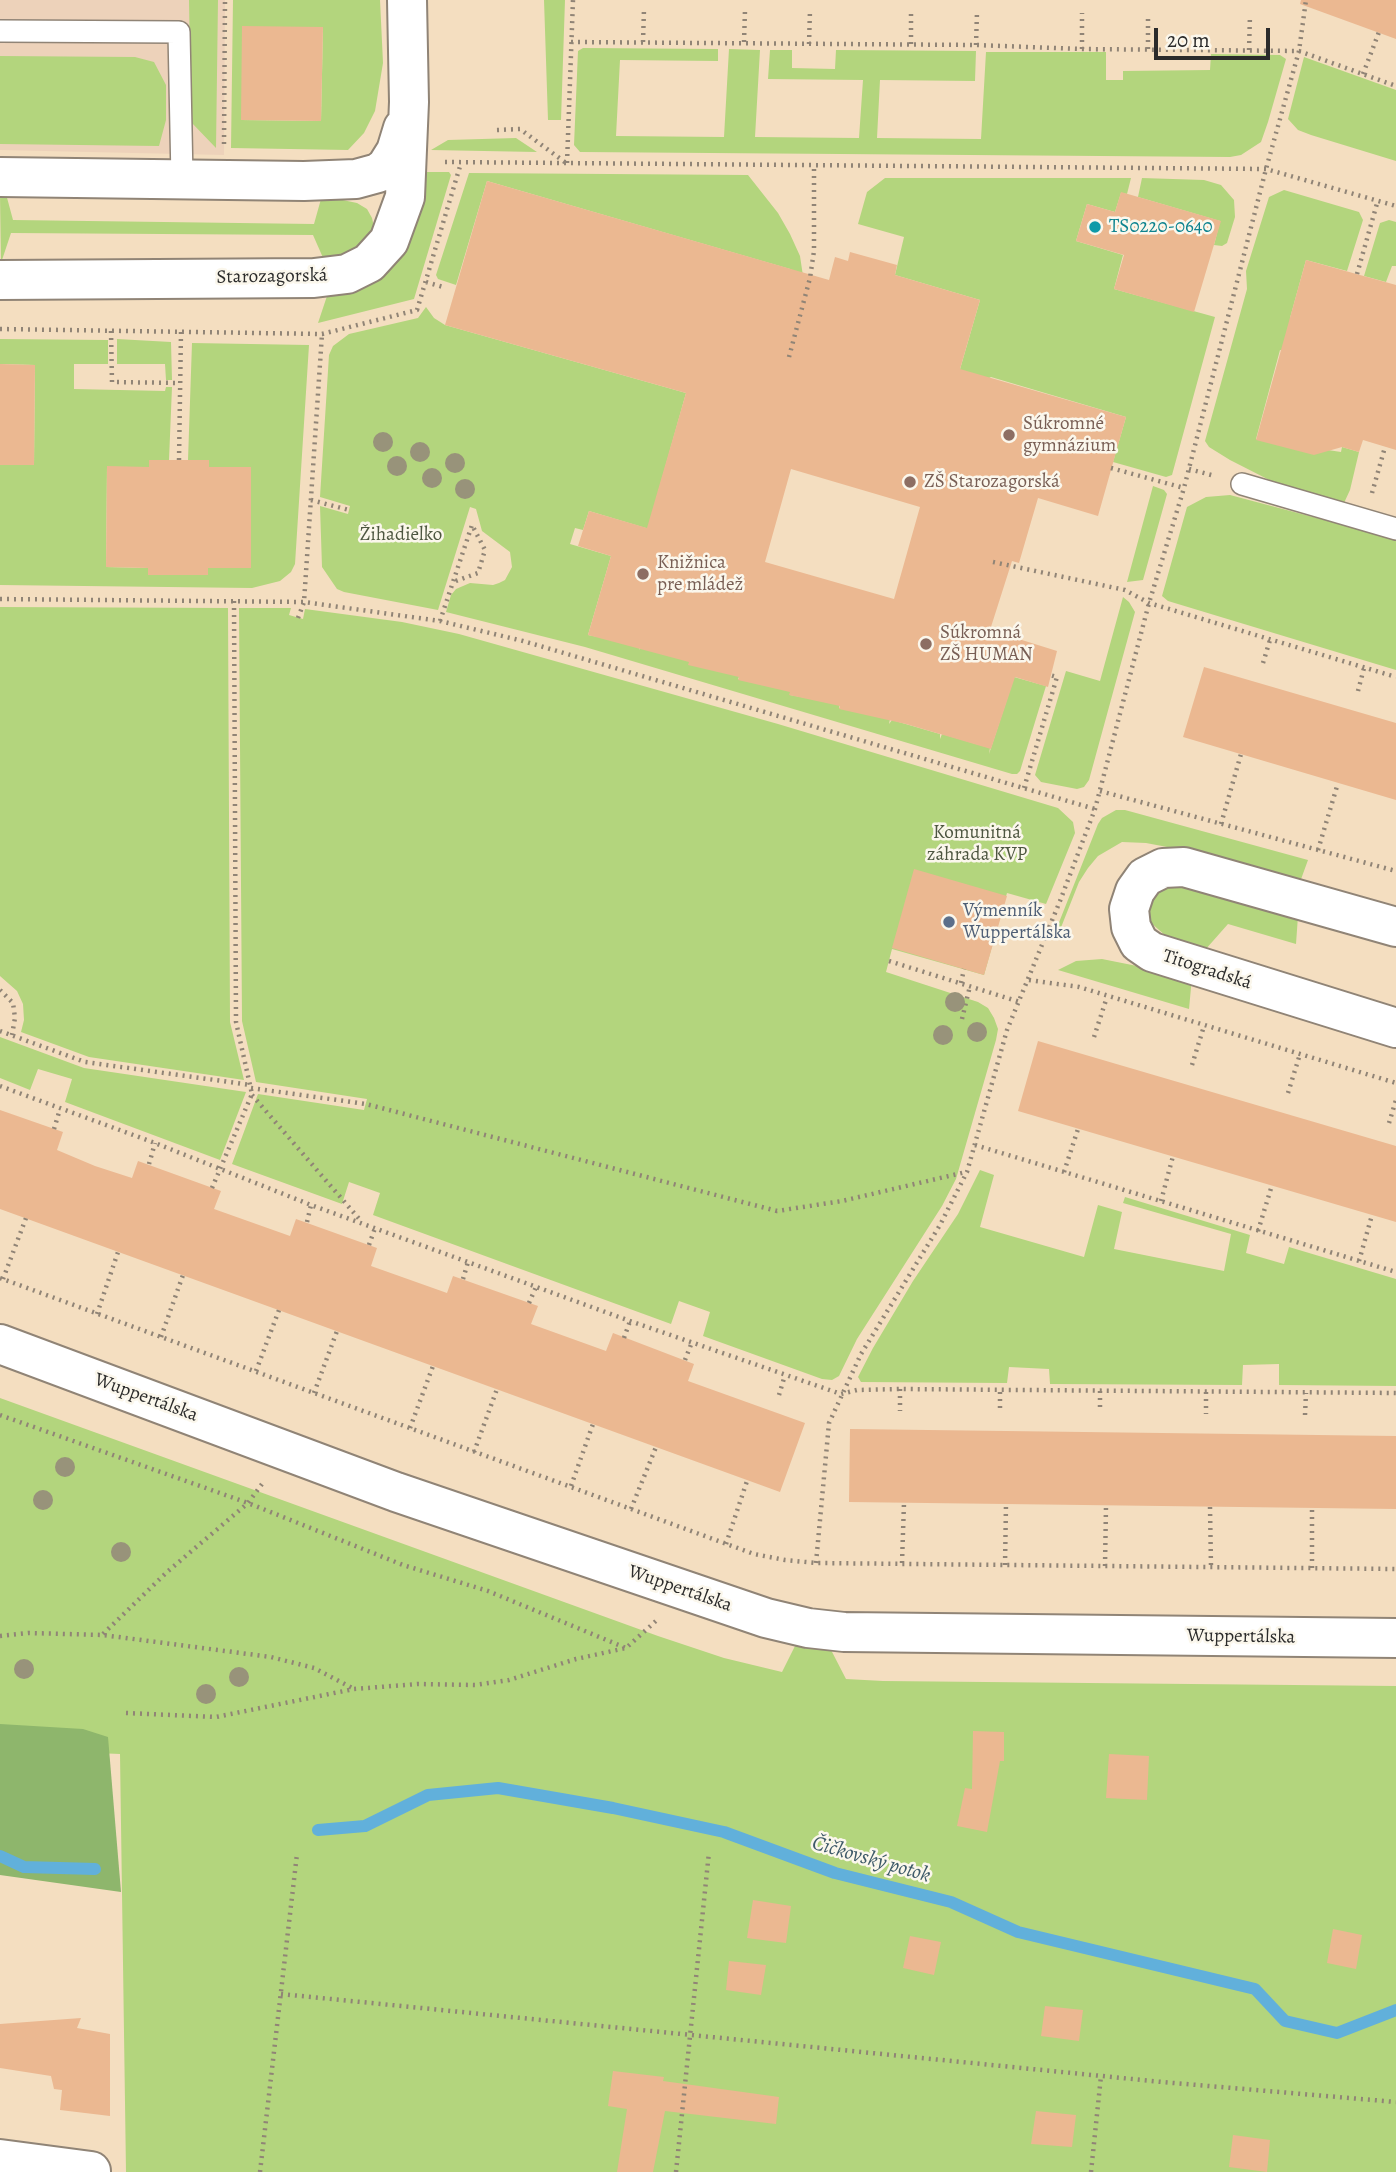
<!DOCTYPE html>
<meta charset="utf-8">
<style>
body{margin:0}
#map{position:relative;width:1396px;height:2172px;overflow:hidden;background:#f4dec0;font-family:Alegreya,serif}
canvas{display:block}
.scale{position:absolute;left:1154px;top:28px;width:116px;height:32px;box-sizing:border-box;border:4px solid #2b2b2b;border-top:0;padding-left:9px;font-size:21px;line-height:24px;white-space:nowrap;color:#2b2b2b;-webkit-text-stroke:5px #fbf7ec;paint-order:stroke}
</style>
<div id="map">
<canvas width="1396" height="2172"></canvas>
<div class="scale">20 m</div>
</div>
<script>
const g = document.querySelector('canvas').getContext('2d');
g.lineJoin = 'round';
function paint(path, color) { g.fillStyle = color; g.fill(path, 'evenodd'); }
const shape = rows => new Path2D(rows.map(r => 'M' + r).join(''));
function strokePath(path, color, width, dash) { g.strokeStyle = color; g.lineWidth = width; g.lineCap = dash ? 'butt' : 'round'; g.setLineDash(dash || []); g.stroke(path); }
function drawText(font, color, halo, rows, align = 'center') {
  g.font = font + ' Alegreya,serif'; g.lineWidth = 5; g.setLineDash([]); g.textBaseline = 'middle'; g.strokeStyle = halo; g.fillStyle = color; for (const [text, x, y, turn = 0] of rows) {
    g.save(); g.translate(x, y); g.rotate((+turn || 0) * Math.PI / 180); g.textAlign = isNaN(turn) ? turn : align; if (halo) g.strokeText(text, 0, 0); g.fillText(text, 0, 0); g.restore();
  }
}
const built = shape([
 [0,0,225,0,224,155,0,150]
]);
const green = shape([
 [189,0,218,0,216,148,191,122],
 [233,0,380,0,383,63,375,111,364,133,348,150,231,148],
 [323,27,321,121,241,120],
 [544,0,565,0,561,120,548,120],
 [583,48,718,49,718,61,620,60,616,136,724,137,729,49,760,50,755,137,859,138,863,80,768,79,770,50,792,50,792,68,835,69,836,50,976,51,975,81,880,80,877,138,981,139,986,52,1106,52,1106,80,1123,80,1123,71,1210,70,1211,54,1280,55,1286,59,1268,122,1261,142,1241,155,1230,157,580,152,574,145,578,51],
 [0,56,135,57,154,62,166,85,166,120,159,146,0,144],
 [1304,57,1396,90,1396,161,1311,135,1298,130,1288,119],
 [516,138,537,152,431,150,448,140],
 [425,172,449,172,451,175,414,299,318,323,327,296,373,283,389,270,403,252],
 [469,173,748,175,778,213,790,234,800,256,803,276,790,269,487,181,456,285,438,279,436,275],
 [885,178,1131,178,1127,194,1121,193,1115,212,1087,204,1076,241,1123,255,1114,289,1215,317,1172,475,1166,477,1113,462,1126,417,991,377,952,397,980,300,895,275,904,237,858,224,867,192],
 [1142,178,1204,180,1221,185,1234,200,1235,217,1227,243,1222,246,1214,245,1220,221,1138,197],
 [1284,190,1359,212,1363,220,1347,271,1306,260,1290,318,1321,361,1280,350,1256,439,1341,452,1342,447,1359,452,1350,490,1344,503,1285,488,1230,460,1209,447,1205,441,1247,289,1246,271,1269,197],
 [6,194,13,220,314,224,321,199,333,198,357,203,367,209,372,218,374,227,370,236,355,249,345,255,324,260,313,235,11,233,1,263,0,195],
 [1389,220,1396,222,1396,266,1392,266,1386,282,1364,276,1380,223],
 [426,307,434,318,445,325,686,393,654,507,689,541,589,511,583,530,575,528,570,544,611,556,588,635,640,645,639,650,642,645,740,675,738,679,791,690,790,695,840,704,839,708,890,719,889,724,892,720,940,734,940,739,942,734,990,748,989,754,1014,677,1046,686,1020,771,1017,774,1012,774,585,647,446,612,451,595,456,589,470,583,493,585,499,583,505,580,512,567,510,552,482,531,476,509,470,507,438,610,344,592,337,589,322,567,320,506,348,514,350,506,320,497,329,355,333,346,349,334,418,318],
 [0,339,108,340,108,364,74,364,74,389,165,391,166,387,172,387,169,460,150,460,149,467,107,467,106,567,148,568,208,575,208,568,251,568,251,468,209,467,209,460,188,460,192,343,309,345,295,564,291,572,280,581,252,588,0,585,0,465,34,465,35,365,0,364],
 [117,339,171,342,172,380,166,380,165,364,117,364],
 [1153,486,1164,490,1167,494,1143,580,1127,582],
 [1230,495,1396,539,1396,670,1168,601,1162,596,1187,507,1206,497],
 [1123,597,1129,602,1135,612,1089,780,1084,787,1077,789,1041,782,1035,775,1066,671,1100,681],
 [0,607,228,608,230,1022,244,1080,89,1057,21,1032,24,1020,23,1004,17,991,0,976],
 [239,608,291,608,289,615,303,619,305,609,402,622,459,634,778,724,1058,808,1073,822,1075,833,1046,904,1007,893,984,975,892,949,886,972,978,1002,988,1008,994,1018,998,1029,996,1040,956,1179,942,1206,857,1339,839,1376,832,1380,822,1379,703,1336,710,1312,679,1301,671,1324,373,1215,380,1193,349,1182,342,1204,232,1164,258,1094,364,1110,367,1099,256,1082,242,1021],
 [1116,810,1125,810,1308,860,1300,882,1199,853,1146,843,1122,842,1098,856,1088,868,1079,882,1058,935,1056,930,1098,824,1102,818],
 [1175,883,1298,916,1296,944,1228,924,1205,950,1167,937,1150,922,1149,905,1159,889],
 [1102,959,1192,977,1189,1009,1058,970,1076,961],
 [0,1037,84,1068,246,1092,220,1160,65,1102,72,1079,38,1069,30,1090,0,1078],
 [980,1170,994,1175,980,1227,1084,1257,1098,1205,1122,1212,1114,1249,1224,1271,1231,1234,1123,1203,1125,1197,1250,1235,1246,1253,1284,1264,1289,1247,1396,1279,1396,1386,1279,1385,1279,1364,1243,1365,1242,1385,1050,1384,1049,1369,1009,1367,1007,1383,861,1382,858,1377,873,1348,913,1281,958,1214],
 [0,1398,658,1636,724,1658,782,1672,796,1644,830,1648,846,1679,883,1681,1396,1686,1396,2172,126,2172,120,1754,0,1749]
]);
const forest = shape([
 [0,1724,83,1729,108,1737,121,1892,0,1875]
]);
const stream = shape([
 [318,1830,365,1826,428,1795,498,1788,613,1808,724,1832,835,1873,951,1902,1018,1932,1255,1989,1285,2021,1337,2033,1396,2010],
 [0,1856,24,1867,95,1869]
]);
const building = shape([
 [1301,0,1396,0,1396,39,1300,4],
 [242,26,323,27,321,121,241,120],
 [487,181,829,280,835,257,848,261,850,252,897,265,895,275,980,300,960,369,1126,417,1098,516,1038,498,1019,563,1012,561,990,630,1057,651,1048,687,1015,677,991,749,906,724,839,709,840,706,789,695,790,692,738,680,739,677,688,665,689,662,588,635,611,556,578,546,589,511,647,528,686,393,445,325],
 [791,469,920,507,894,599,765,562],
 [1121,192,1221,221,1194,312,1114,289,1124,255,1076,241,1087,204,1115,212],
 [1306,260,1396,285,1396,450,1363,440,1359,452,1342,447,1314,455,1256,440],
 [0,364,35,365,34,465,0,465],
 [149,460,209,460,209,467,251,467,251,568,208,568,208,575,148,575,148,568,106,567,107,466,149,467],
 [1204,667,1396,723,1396,800,1183,737],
 [914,869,1007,896,984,975,892,948],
 [1038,1041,1396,1146,1396,1222,1018,1111],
 [0,1110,63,1132,57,1150,95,1166,132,1178,138,1161,221,1191,214,1209,290,1236,296,1219,377,1248,371,1266,447,1293,453,1276,538,1306,531,1324,606,1351,613,1333,694,1364,688,1381,805,1423,780,1492,0,1209],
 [850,1429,1396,1436,1396,1509,849,1502],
 [973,1731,1004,1732,1004,1761,1000,1761,987,1832,957,1826,965,1788,972,1789],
 [1109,1754,1149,1756,1147,1800,1106,1798],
 [753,1900,791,1906,786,1943,747,1938],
 [1333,1929,1362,1935,1356,1969,1327,1963],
 [910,1936,941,1942,934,1975,903,1968],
 [729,1961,766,1965,761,1995,726,1990],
 [1045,2006,1083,2010,1079,2041,1041,2036],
 [81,2018,77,2028,110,2034,110,2116,60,2110,62,2090,54,2089,51,2076,0,2068,0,2024],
 [613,2071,664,2077,663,2081,779,2097,776,2124,665,2111,653,2172,617,2172,627,2109,608,2106],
 [1036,2111,1076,2115,1072,2147,1031,2144],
 [1233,2135,1270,2140,1267,2172,1229,2167]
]);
const path = shape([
 [571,42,976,45,1082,49,1299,51,1396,86],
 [643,42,644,9],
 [744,42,745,10],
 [809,44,810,10],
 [911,44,911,11],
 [976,45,977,12],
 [1082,49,1082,13],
 [1148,49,1148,14],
 [1249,50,1250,15],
 [1363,74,1379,32],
 [497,130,520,129,566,163],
 [224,144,225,0],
 [445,162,1266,169,1396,206],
 [567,163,573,0],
 [1357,274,1378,200],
 [426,282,443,287],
 [0,329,322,334,417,310,461,163],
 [111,331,112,382,180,383],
 [789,357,810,278,814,251,814,165],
 [179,460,181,332],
 [1111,468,1184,488],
 [1189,469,1215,476],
 [1372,493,1385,447],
 [311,500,349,510],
 [993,562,1125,590,1149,603,1396,677],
 [0,599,304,602,440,621,523,641,1095,809],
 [298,618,304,602,322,334],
 [440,621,472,525,485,550,478,573,453,582],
 [1263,663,1270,640],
 [1358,691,1364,668],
 [1024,788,1057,677,1050,675],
 [1100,791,1396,871],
 [1221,824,1241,754],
 [1318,850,1338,783],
 [889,961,1020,1002],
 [1029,980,1079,987,1396,1083],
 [961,983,964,969],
 [0,990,13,1003,15,1018,12,1035],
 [962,1019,970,986],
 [0,1031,85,1062,251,1085],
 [1094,1037,1107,997],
 [1192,1065,1204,1026],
 [0,1086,155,1143,311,1205,630,1321,841,1394,857,1390,900,1389,1396,1393],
 [251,1088,366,1104,777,1211,842,1201,966,1172],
 [1288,1093,1300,1054],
 [252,1095,361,1221],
 [1389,1123,1396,1100],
 [54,1129,60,1109],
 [975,1145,1396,1272],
 [149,1164,155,1143],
 [1064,1172,1078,1129],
 [212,1188,252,1094,236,1022,234,601],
 [1161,1201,1173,1156],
 [307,1222,311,1205],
 [1258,1231,1272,1185],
 [369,1245,375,1228],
 [1359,1261,1372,1215],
 [0,1278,754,1554,785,1560,816,1563,1396,1569],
 [3,1279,26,1218],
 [463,1279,468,1262],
 [529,1303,536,1287],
 [97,1314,118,1252],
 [161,1337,183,1275],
 [624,1338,630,1321],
 [685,1360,692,1342],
 [256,1371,279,1310],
 [900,1389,900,1411],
 [1100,1391,1100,1412],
 [1000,1392,1000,1411],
 [1206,1392,1206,1414],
 [314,1393,337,1331],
 [779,1395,785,1375],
 [0,1415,248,1503,403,1565,488,1591,626,1648],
 [1305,1415,1306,1393],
 [410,1428,433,1366],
 [474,1452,497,1389],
 [571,1486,593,1424],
 [1210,1507,1211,1567],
 [631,1509,656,1447],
 [726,1544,747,1481],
 [816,1563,829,1423,861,1354,940,1225,967,1172,1007,1030,1060,901,1095,809,1149,603,1184,488,1266,169,1299,51,1306,0],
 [902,1563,904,1503],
 [1005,1565,1006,1504],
 [1105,1566,1106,1506],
 [1312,1568,1312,1508],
 [103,1634,167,1572,248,1503,262,1484],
 [0,1636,28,1633,103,1635,271,1657,314,1668,354,1689],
 [126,1713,216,1717,354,1689,418,1684,475,1685,509,1680,576,1659,626,1648,657,1620],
 [281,1994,1162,2082,1396,2102],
 [260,2172,297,1854],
 [676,2172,709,1852],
 [1091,2172,1101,2076]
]);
const lane = shape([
 [0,31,179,32,182,179],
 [1242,484,1396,529]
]);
const street = shape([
 [0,177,304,181,356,179,378,173,386,167,396,151,403,128],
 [0,280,314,278,347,274,369,263,389,241,405,197,409,102,407,0],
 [1396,927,1184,867,1163,868,1145,877,1135,891,1129,909,1131,927,1139,943,1152,952,1396,1028],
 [0,1344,396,1492,766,1618,808,1628,844,1632,1396,1638],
 [0,2159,91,2171]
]);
const trees = [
 [383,442],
 [420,452],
 [455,463],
 [397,466],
 [432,478],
 [465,489],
 [955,1002],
 [977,1032],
 [943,1035],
 [65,1467],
 [43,1500],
 [121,1552],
 [24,1669],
 [239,1677],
 [206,1694]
];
const markers = [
 [1095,227,7,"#0f9aa8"],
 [1009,435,7,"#8d6e63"],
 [910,482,7,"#8d6e63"],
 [643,574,7,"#8d6e63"],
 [926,644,7,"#8d6e63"],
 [949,922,7,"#5c6f8a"]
];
const cultureNames = [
 ["TS0220-0640",1109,227]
];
const streetNames = [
 ["Starozagorská",272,277,-1],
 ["Titogradská",1207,970,18],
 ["Wuppertálska",146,1398,20],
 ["Wuppertálska",680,1589,19],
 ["Wuppertálska",1241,1637,1]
];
const educationNames = [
 ["Súkromné",1023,424],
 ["gymnázium",1023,446],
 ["ZŠ Starozagorská",924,482],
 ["Knižnica",657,563],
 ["pre mládež",657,585],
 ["Súkromná",940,633],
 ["ZŠ HUMAN",940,655]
];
const parkNames = [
 ["Žihadielko",401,535],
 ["Komunitná",977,833],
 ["záhrada KVP",977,855]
];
const serviceNames = [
 ["Výmenník",963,911],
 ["Wuppertálska",963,933]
];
const waterNames = [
 ["Čičkovský potok",871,1860,16]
];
paint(built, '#edd2ba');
paint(green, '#b3d57d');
paint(forest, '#8eb66c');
strokePath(stream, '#61b0db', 12);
paint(building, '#ebb891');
strokePath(lane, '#908476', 24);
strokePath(street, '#908476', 42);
strokePath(path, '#908476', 4.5, [2, 5]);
strokePath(lane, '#fff', 21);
strokePath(street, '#fff', 38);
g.fillStyle = '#98937a';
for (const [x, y] of trees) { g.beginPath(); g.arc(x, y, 10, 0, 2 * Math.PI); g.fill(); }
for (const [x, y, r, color] of markers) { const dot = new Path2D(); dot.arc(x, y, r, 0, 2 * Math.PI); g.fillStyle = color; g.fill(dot); strokePath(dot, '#fbf7ec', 2.5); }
drawText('19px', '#0d838f', '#fbf7ec', cultureNames, 'left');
drawText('19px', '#2b2b2b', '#fbf7ec', streetNames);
drawText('19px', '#785e54', '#fbf7ec', educationNames, 'left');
drawText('19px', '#4d5640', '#fbf7ec', parkNames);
drawText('19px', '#4e5e75', '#fbf7ec', serviceNames, 'left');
drawText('italic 21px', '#3e5a69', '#fbf7ec', waterNames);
</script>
